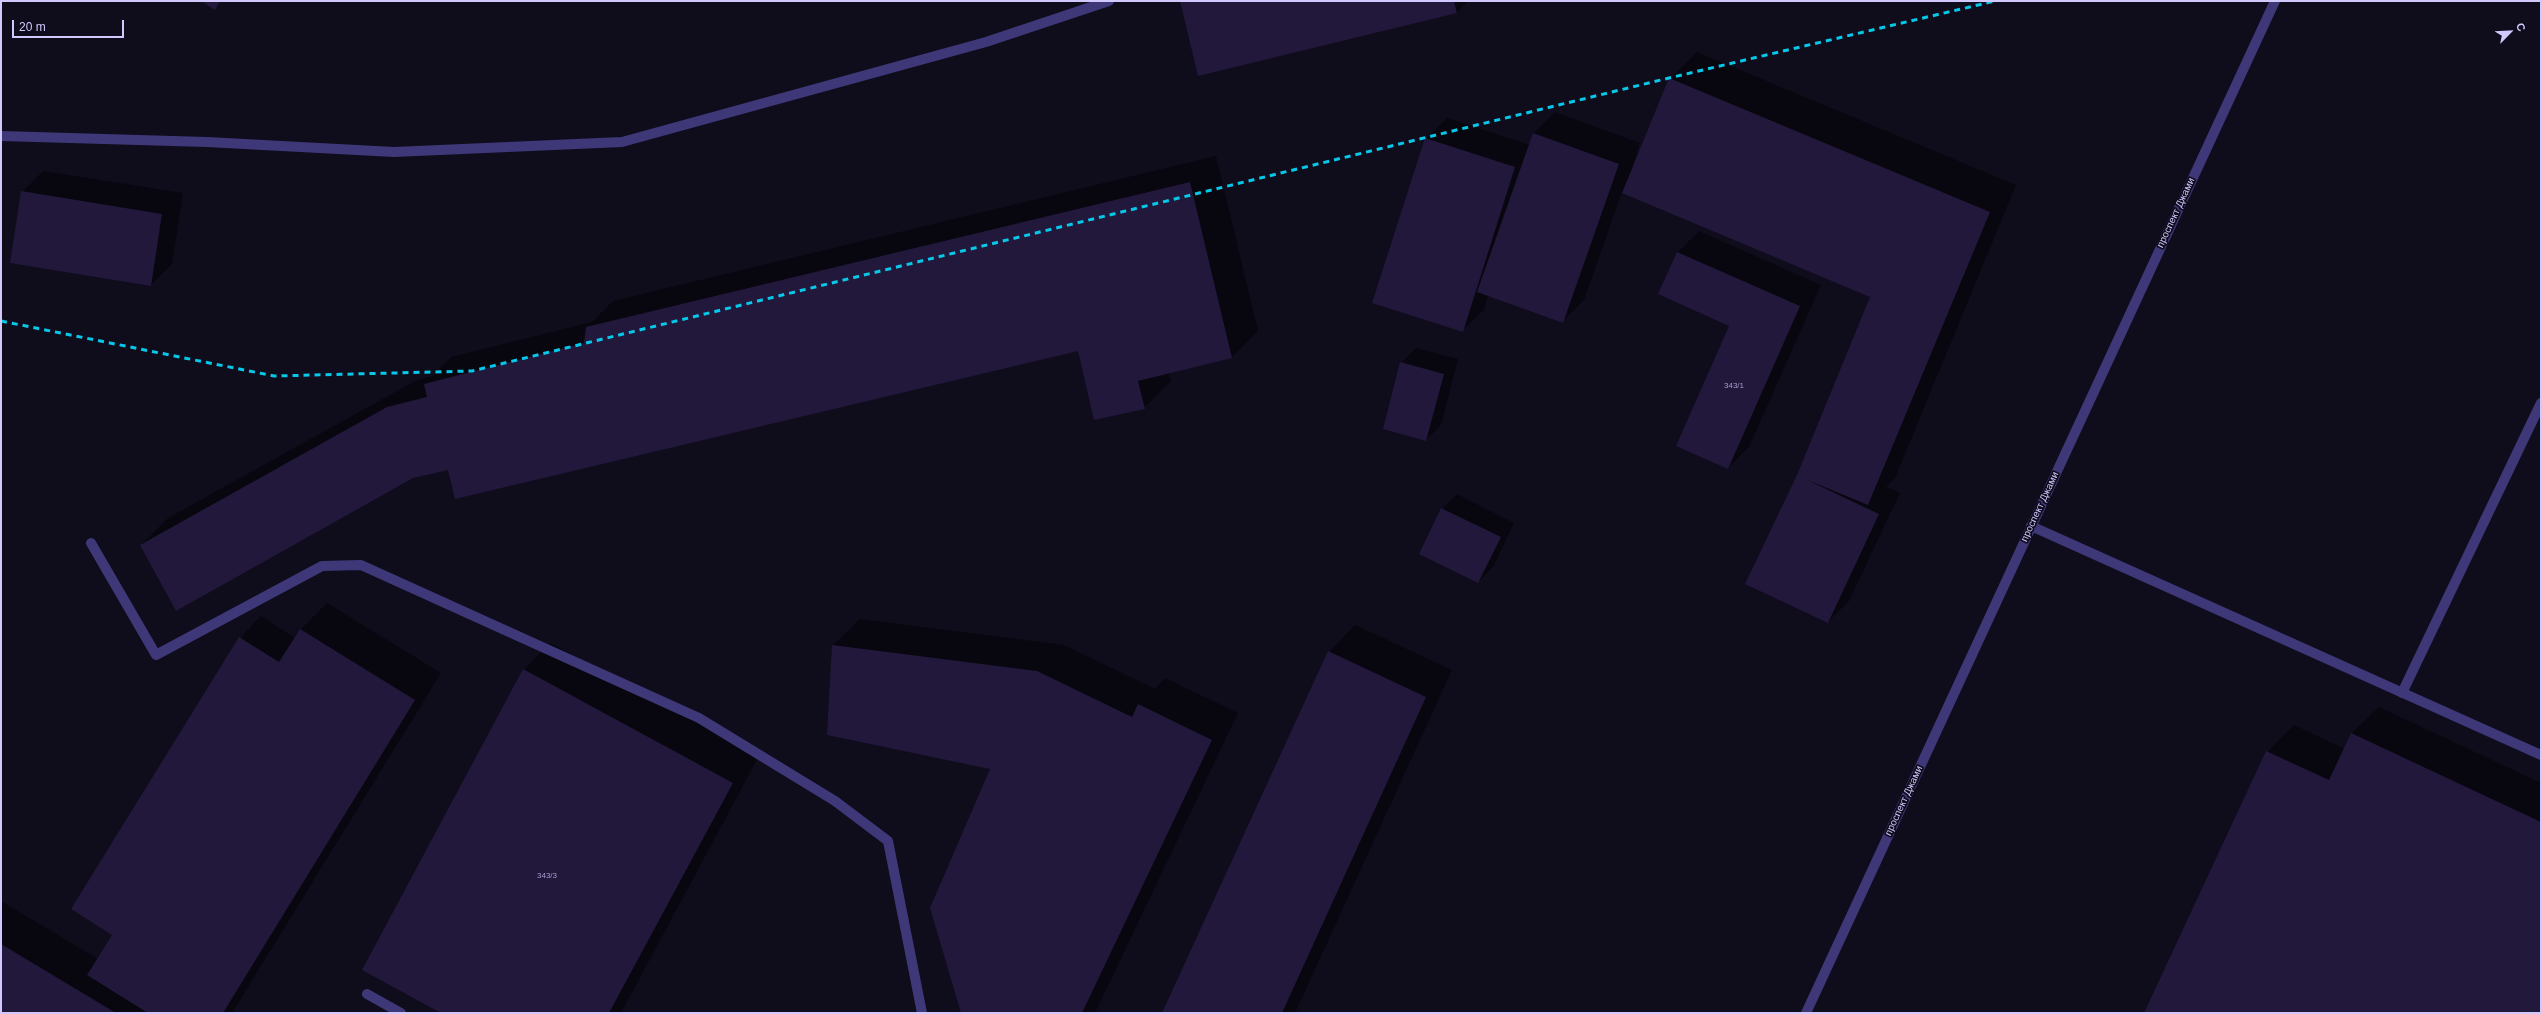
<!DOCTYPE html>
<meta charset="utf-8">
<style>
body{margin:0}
#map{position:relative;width:2542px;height:1014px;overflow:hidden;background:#0f0c1c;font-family:Arial,sans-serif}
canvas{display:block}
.frame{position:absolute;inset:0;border:2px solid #d1c8fd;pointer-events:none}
.north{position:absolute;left:2490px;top:12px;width:40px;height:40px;-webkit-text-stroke:3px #0f0c1c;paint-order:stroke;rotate:66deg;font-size:11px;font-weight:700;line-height:16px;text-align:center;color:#d1c8fd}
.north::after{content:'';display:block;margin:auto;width:14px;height:18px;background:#d1c8fd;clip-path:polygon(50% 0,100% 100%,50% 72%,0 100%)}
.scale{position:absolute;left:12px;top:20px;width:112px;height:18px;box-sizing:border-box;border:2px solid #d1c8fd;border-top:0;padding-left:5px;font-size:12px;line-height:14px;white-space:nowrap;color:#d1c8fd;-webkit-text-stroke:3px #0f0c1c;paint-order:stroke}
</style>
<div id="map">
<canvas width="2542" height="1014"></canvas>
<div class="frame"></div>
<div class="north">С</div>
<div class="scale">20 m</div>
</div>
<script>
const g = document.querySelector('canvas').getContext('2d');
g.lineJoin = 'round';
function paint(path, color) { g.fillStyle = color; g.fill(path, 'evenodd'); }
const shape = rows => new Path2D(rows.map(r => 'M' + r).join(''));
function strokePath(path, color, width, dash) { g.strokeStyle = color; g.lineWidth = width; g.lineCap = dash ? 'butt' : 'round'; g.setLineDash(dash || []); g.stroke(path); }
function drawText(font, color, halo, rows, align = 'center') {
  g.font = font + ' Arial,sans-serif'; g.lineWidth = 3.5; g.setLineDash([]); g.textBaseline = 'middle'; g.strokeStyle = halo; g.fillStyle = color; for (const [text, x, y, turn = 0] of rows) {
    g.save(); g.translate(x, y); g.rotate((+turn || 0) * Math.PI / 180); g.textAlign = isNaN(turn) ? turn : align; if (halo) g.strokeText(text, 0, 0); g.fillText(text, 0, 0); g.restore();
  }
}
const shadow = shape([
 [1181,1,1468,1,1457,13],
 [1697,52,2016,185,1895,478,1886,487,1900,493,1849,601,1828,622,1797,475,1872,296,1622,192,1584,300,1563,321,1488,295,1484,310,1462,331,1426,139,1447,118,1530,145,1534,133,1555,112,1640,143,1628,182,1670,79],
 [1216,156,1258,331,1232,357,1169,373,1171,381,1144,408,1078,350,449,468,141,545,168,518,415,381,433,376,451,357,592,322,613,301],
 [43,171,183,193,172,264,151,285,22,192],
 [1699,231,1821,285,1749,447,1728,468,1731,325,1659,293,1678,252],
 [1416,348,1458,359,1441,425,1426,440,1401,363],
 [1457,494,1514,523,1493,567,1478,582,1442,509],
 [327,603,441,673,232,1013,1,1013,1,901,98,959,115,931,73,909,240,638,261,616,295,638,301,629],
 [860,619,1064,645,1155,689,1165,678,1238,713,1095,1013,962,1013,991,768,828,735,833,645],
 [1355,625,1452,670,1295,1013,1163,1013,1329,652],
 [550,643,759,756,621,1013,444,1013,524,670],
 [2379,707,2541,783,2541,1013,2145,1013,2267,752,2294,725,2345,749,2352,733]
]);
const building = shape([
 [201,1,220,1,215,10],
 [1180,1,1454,1,1457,13,1198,76],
 [1669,78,1990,212,1868,505,1805,479,1879,514,1828,623,1745,584,1797,475,1870,297,1622,193],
 [1533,133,1619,164,1563,323,1477,292],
 [1425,138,1515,167,1463,332,1372,303],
 [1190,182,1232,358,1138,381,1145,409,1094,420,1078,351,455,499,448,470,413,478,176,611,140,545,387,407,427,397,424,384,584,343,586,327],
 [21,191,162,214,151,286,10,263],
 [1677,252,1800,306,1728,469,1676,446,1729,326,1658,294],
 [1400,362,1444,374,1426,441,1383,429],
 [1441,508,1501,537,1478,583,1419,554],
 [300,629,415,700,223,1013,148,1013,87,975,112,935,71,909,239,637,279,662],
 [832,645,1037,671,1132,717,1138,704,1212,740,1082,1013,961,1013,930,908,990,769,827,735],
 [1328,651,1426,697,1282,1013,1162,1013],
 [523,669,733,783,609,1013,441,1013,362,970],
 [2351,733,2541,822,2541,1013,2144,1013,2266,751,2329,780],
 [1,944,116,1013,1,1013]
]);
const service = shape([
 [1,136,207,142,394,152,622,142,986,42,1109,1],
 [2031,526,2541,755],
 [91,543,156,655,322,566,361,565,699,718,835,801,888,841,922,1013],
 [2402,693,2541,403],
 [367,994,401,1013]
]);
const minor = shape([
 [1806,1013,2275,1]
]);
const rail = shape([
 [1,321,274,376,472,371,1669,78,1995,1]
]);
const numberNames = [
 ["343/1",1734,386],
 ["343/3",547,876]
];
const streetNames = [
 ["проспект Джами",2176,213,-65],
 ["проспект Джами",2040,507,-65],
 ["проспект Джами",1904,801,-65]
];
paint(shadow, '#0007');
paint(building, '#22183c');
strokePath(service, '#3e3879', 10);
strokePath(minor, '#3e3879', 10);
strokePath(rail, '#08c8ea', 3, [6, 5]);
drawText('8px', '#a59ccd', null, numberNames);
drawText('10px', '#d1c8fd', '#0f0c1c', streetNames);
</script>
